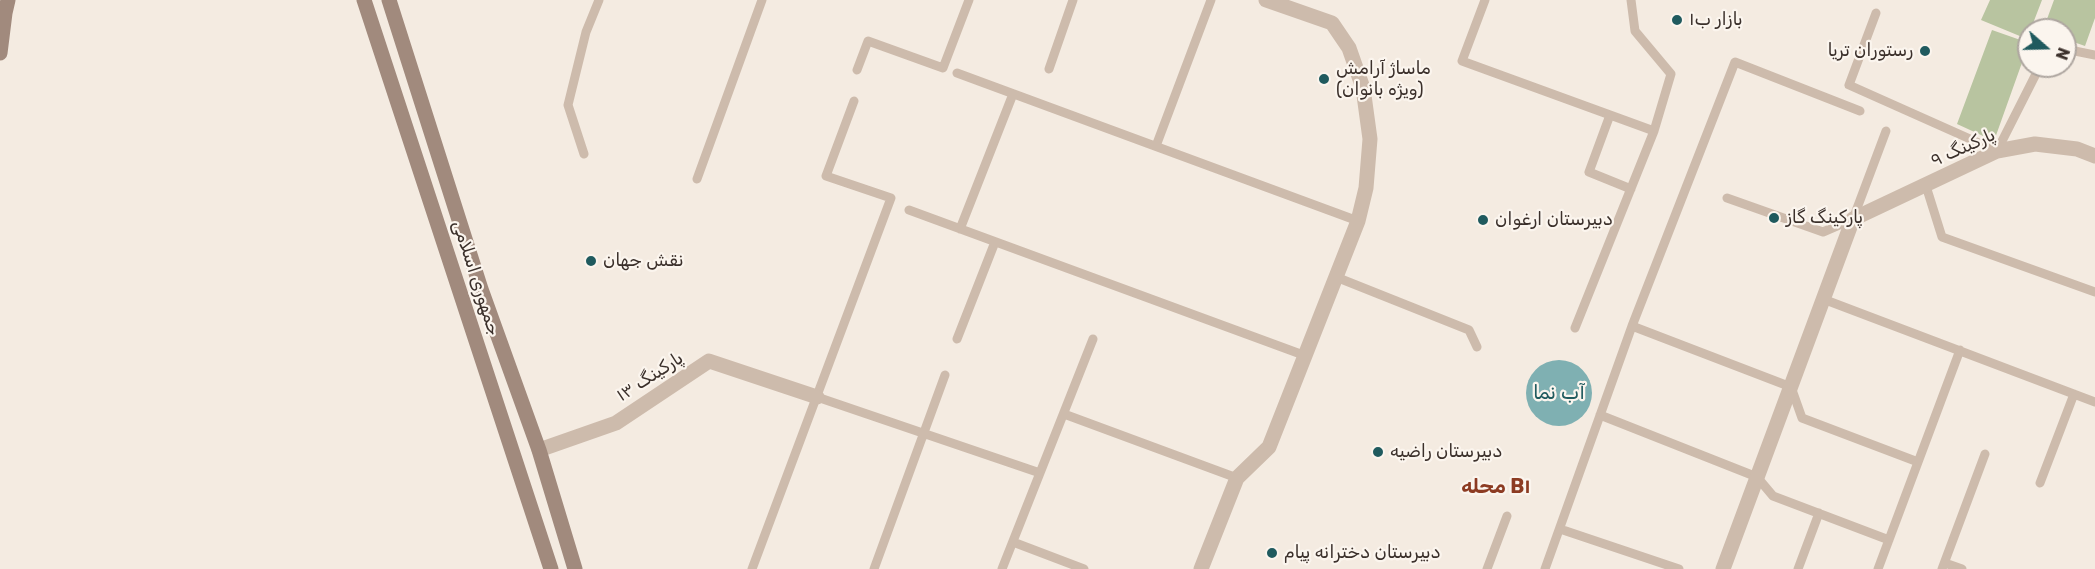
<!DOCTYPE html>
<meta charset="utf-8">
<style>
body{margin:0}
#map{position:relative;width:2095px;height:569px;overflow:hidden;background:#f4ebe1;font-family:Rubik,sans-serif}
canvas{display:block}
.north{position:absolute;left:2017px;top:18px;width:60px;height:60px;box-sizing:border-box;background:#fbf5ee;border:2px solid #aea6a0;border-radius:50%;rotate:110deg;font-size:16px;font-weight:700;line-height:24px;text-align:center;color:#3b302b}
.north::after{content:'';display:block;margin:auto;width:21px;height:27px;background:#1f5a5e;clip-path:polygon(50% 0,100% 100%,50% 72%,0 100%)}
</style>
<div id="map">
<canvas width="2095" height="569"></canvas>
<div class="north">N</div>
</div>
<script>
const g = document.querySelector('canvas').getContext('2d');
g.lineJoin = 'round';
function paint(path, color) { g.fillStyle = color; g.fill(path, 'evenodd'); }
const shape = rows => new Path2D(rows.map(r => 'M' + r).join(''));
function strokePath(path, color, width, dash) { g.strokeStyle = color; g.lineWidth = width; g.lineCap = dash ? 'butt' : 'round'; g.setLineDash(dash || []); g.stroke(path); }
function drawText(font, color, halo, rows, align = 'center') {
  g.font = font + ' Rubik,Vazirmatn,sans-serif'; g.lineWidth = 4.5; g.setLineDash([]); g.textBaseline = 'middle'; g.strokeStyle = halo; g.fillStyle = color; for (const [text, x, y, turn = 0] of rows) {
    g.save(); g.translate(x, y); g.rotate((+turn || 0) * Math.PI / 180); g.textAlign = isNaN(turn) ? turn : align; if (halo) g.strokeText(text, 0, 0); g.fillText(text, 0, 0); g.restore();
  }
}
const green = shape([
 [1990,0,2042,0,2027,39,1981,20],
 [2054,0,2095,0,2095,18,2085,46,2065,39,2065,30,2043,30],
 [1992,30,2029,43,1994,141,1957,124]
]);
const water = shape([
 '1526 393a33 33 0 1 1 66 0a33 33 0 1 1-66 0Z'
]);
const service = shape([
 [1485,0,1462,61,1654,131],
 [1876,13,1849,85,1997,151,2040,66],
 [2065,49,2095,55],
 [1049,69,1073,0],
 [857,70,868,41,943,68,969,0],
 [957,73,1358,221],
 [1610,115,1589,172,1631,189],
 [1156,146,1211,0],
 [584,154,568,105,586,32,599,0],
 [697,179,762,0],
 [1926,186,1942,237,2095,292],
 [1727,198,1823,232,1853,219,1886,131],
 [909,210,1306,356],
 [960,229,1013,94],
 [1336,277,1469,330,1477,347],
 [1823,299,2095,402],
 [1632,326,1791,387,1802,418,1918,462],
 [1575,328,1654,131,1671,74,1635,31,1631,0],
 [957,339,995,242],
 [817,397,1040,473],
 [1064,414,1237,478],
 [1600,415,1757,477,1773,496,1889,540],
 [2040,483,2074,394],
 [1560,529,1679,569],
 [1013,542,1084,569],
 [1945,563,1962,569],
 [752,569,891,198,826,176,854,101],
 [874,569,945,375],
 [1002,569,1093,339],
 [1487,569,1507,516],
 [1545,569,1632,326,1735,62,1860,111],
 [1798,569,1819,513],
 [1878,569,1960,350],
 [1942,569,1985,454]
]);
const minor = shape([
 [539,450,616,423,709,361,817,397],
 [1201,569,1237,478,1269,447,1358,221,1366,188,1370,139,1363,88,1349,48,1332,23,1266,0]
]);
const tertiary = shape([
 [1723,569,1853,219,1997,151,2035,144,2077,149,2095,156]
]);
const secondary = shape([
 [364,0,551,569],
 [389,0,481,289,539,450,575,569],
 [0,53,5,13,8,0]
]);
const markers = [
 [1677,20,6,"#1f5a5e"],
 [1925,51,6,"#1f5a5e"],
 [1324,79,6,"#1f5a5e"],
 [1774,218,6,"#1f5a5e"],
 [1483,220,6,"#1f5a5e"],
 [591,261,6,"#1f5a5e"],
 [1378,452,6,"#1f5a5e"],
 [1272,553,6,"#1f5a5e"]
];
const poiNames = [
 ["بازار ب۱",1689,20],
 ["رستوران تریا",1913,51,"right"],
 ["ماساژ آرامش",1336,69],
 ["(ویژه بانوان)",1336,90],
 ["پارکینگ گاز",1786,218],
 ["دبیرستان ارغوان",1495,220],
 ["نقش جهان",603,261],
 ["دبیرستان راضیه",1390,452],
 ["دبیرستان دخترانه پیام",1284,553]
];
const streetNames = [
 ["پارکینگ ۹",1963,148,-24],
 ["جمهوری اسلامی",476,278,72],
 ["پارکینگ ۱۳",650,377,-33]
];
const waterNames = [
 ["آب نما",1559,393]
];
const neighbourhoodNames = [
 ["محله B۱",1496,487]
];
paint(green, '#b8c4a0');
paint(water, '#7fb0b2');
strokePath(service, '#cdbbac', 9);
strokePath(minor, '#cdbbac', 15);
strokePath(tertiary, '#cdbbac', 15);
strokePath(secondary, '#a18a7d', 15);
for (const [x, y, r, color] of markers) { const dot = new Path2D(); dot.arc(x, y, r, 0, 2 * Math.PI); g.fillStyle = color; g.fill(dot); strokePath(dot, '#fbf5ee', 2); }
drawText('18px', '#3b302b', '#fbf5ee', poiNames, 'left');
drawText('18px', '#3b302b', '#fbf5ee', streetNames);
drawText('italic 20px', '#1f5a5e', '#fbf5ee', waterNames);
drawText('bold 20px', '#8c3b22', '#fbf5ee', neighbourhoodNames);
</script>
